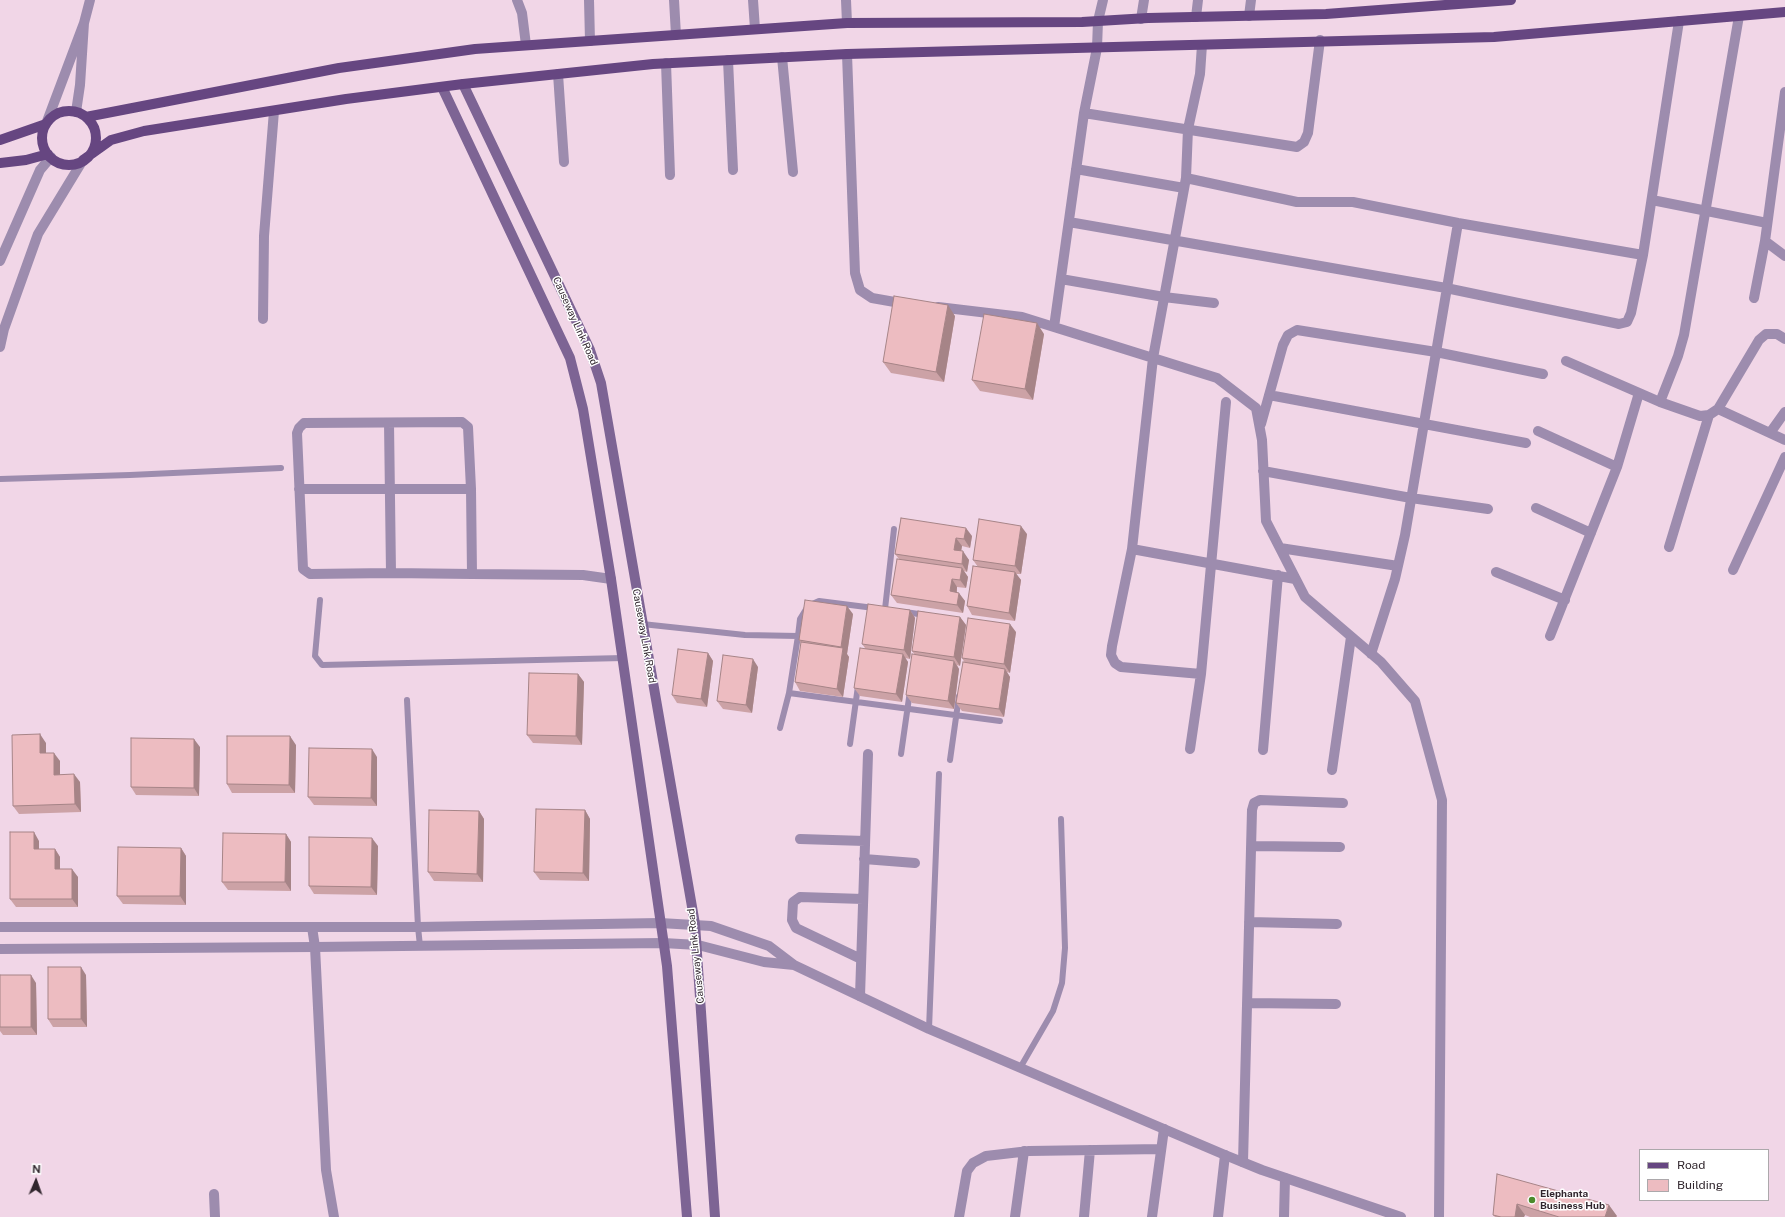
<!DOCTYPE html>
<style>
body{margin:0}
#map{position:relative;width:1785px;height:1217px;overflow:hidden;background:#f1d6e7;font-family:"Public Sans",sans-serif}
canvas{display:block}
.legend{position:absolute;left:1639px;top:1149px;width:130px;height:52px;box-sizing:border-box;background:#fff;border:1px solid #aca8ab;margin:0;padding:5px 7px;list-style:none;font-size:12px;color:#30262d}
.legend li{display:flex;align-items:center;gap:8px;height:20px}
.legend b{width:20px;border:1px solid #aca8ab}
.north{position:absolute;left:16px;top:1161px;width:40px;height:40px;-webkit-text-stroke:3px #fff;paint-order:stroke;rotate:2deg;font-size:11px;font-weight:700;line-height:16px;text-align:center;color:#30262d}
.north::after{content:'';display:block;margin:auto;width:14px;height:18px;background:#30262d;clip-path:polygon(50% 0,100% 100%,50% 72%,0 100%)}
</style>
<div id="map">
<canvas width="1785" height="1217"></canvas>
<ul class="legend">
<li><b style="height:5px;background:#664681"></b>Road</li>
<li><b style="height:11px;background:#edbcc1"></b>Building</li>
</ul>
<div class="north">N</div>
</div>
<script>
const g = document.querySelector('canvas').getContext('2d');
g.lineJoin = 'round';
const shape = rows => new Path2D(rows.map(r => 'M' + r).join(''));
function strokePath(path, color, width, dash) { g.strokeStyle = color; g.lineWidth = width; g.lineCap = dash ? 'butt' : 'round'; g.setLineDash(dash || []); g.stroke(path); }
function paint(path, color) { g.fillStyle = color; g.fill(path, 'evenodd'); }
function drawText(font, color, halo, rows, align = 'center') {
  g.font = font + ' "Public Sans",sans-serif'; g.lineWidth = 3; g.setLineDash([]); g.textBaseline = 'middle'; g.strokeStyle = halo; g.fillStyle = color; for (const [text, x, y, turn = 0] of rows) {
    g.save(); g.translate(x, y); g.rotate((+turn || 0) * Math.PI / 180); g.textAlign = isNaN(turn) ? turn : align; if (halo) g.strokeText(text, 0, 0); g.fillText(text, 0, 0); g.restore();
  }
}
const service = shape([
 [0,479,130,475,281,468],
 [320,600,315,656,322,665,623,658],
 [885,609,894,529],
 [905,612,925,615],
 [642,624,745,635,798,636,800,619,808,606,819,601,874,608],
 [789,693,1000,721],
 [407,700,418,927,420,946],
 [780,728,789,693,798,636],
 [850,744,858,686],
 [901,754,910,691],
 [950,760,959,696],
 [929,1029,939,774],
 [1020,1068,1053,1011,1062,983,1065,948,1061,819]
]);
const minor = shape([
 [517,0,522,13,526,45],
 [589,0,590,41],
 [674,0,676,35],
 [753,0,755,29],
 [1249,16,1251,0],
 [1196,17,1198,0],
 [1141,19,1144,0],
 [84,23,90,0],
 [1202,45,1200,74,1188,129,1186,178,1153,358,1132,549,1295,579],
 [847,54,855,273,860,290,872,298,906,304],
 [782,57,793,172],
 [728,60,733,170],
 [666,63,670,175],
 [558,74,564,162],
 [1084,113,1297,147,1304,142,1308,133,1320,40],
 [46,124,84,23,80,85,76,112],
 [1076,169,1184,188],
 [1186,178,1297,202,1353,202,1458,223,1643,255],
 [1652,200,1767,223],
 [1069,222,1446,288,1619,324,1627,322,1631,313,1643,255,1679,21],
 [1765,241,1785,256],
 [1061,279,1164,297,1214,303],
 [1754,298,1765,241,1785,92],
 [938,307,1022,317,1217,378,1256,408,1262,440,1266,521,1305,597,1381,662,1415,701,1442,800,1439,1217],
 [263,319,264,236,274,111],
 [1054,327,1084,113,1097,48,1098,21,1103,0],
 [1566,361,1660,402,1700,416,1709,415,1718,409,1759,340,1766,334,1777,334,1785,339],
 [1269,395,1526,443],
 [1660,402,1678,356,1684,335,1739,16],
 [1718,409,1785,440],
 [389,423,391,573],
 [1261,424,1283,345,1288,335,1297,330,1436,352,1543,374],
 [1538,431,1617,467],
 [1770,433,1785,412],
 [1263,471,1411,498,1488,509],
 [299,489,471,489],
 [1536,508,1591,533],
 [1669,547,1709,415],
 [1280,548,1398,566],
 [1132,549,1112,646,1111,655,1115,663,1121,667,1201,674],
 [1733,570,1785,457],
 [1496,572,1565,600],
 [472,574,471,489,468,427,462,422,304,423,299,428,297,433,303,569,310,574,391,573,472,574,583,575,611,579],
 [1550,636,1617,467,1639,393],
 [1371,654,1395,579,1405,535,1458,223],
 [1190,749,1201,674,1226,402],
 [1263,750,1278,575],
 [1332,770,1351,637],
 [800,839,865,841],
 [1252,846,1340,847],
 [864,859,915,863],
 [1249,922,1337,924],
 [312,927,315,947,326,1170,334,1217],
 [861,959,796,928,792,920,793,902,800,897,863,899],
 [860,996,868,754],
 [1247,1003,1336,1004],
 [1243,1162,1252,810,1254,803,1260,800,1343,803],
 [214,1194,215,1217],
 [959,1217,967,1171,973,1163,986,1156,1029,1151,1161,1149],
 [1015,1217,1024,1151],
 [1084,1217,1090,1150],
 [1152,1217,1164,1129],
 [1218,1217,1225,1155],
 [1284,1217,1285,1178]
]);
const tertiary = shape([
 [846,0,847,23],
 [0,261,40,170,51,157],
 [0,347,4,329,38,234,83,160],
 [0,927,418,927,660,923,711,926,769,946,794,965,929,1029,1225,1155,1262,1170,1401,1217],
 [0,949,315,947,663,943,698,945,764,962,794,965]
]);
const secondary = shape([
 [463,84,590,350,601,383,695,924,715,1217],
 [442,87,570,358,583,409,611,579,667,966,687,1217]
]);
const primary = shape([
 '42 138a27 27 0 1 1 54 0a27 27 0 1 1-54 0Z',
 [86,117,339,68,475,49,847,23,1082,22,1148,18,1326,14,1511,0],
 [0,140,46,124],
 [83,160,111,140,144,131,346,99,463,84,653,64,847,54,1494,37,1785,12],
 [0,163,26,160,48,154]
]);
const wall = shape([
 [955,316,944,382,891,373,883,362],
 [1044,334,1033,400,980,391,972,380],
 [901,518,972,536,970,548,962,546,961,551,969,560,967,572,964,571,968,577,966,588,957,587,957,592,965,601,963,613,897,603,891,595,899,559,895,554],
 [1027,534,1021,574,1016,574,1021,580,1015,621,972,615,967,606,978,567,973,560],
 [910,610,915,618,910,659,905,658,908,662,902,702,860,696,854,688,865,648,862,644],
 [853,614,847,654,849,657,843,697,800,691,795,682,801,643,799,640],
 [960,617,966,625,960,666,957,665,959,669,954,709,912,703,906,695,915,655,912,651],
 [1016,632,1010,673,1007,672,1010,677,1004,717,962,711,956,703,965,663,962,658],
 [708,653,713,661,707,707,677,703,672,695],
 [758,667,752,713,723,709,717,701],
 [578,674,584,682,582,745,533,743,527,735],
 [46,743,46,753,60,761,60,775,80,782,81,812,19,814,13,806],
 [296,745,295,793,232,793,227,784],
 [200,747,199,796,136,795,131,787],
 [377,757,377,806,314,805,308,797],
 [585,810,590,819,589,881,540,880,534,872],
 [479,811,484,819,483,882,434,881,428,872],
 [286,834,291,842,291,891,228,890,222,882],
 [39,841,39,849,55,849,60,857,60,869,78,877,78,907,16,907,10,899],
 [378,846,377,895,314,894,309,886],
 [181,848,186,856,186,905,123,904,117,896],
 [0,975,36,983,37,1035,3,1035,0,1031],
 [86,975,87,1027,53,1027,48,1019],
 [1497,1174,1617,1216,1616,1217,1530,1217,1525,1215,1524,1217,1495,1217,1493,1215]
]);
const shadedWall = shape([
 [948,305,955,316,944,382,936,372],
 [1037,323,1044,334,1033,400,1025,389],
 [1021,526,1027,534,1021,574,1015,566],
 [966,528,972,536,970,548,964,539],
 [956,538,962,546,960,558,954,550],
 [963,551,969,560,967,572,962,564],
 [962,568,968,577,966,588,960,580],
 [1015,572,1021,580,1015,621,1009,613],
 [952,579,957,587,956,599,950,591],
 [959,593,965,601,963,613,957,605],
 [847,606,853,614,847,654,849,657,843,697,837,689,843,649,841,647],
 [910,610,915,618,910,659,904,650],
 [960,617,966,625,960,666,954,657],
 [1010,624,1016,632,1010,673,1004,664],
 [708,653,713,661,707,707,701,699],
 [903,654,908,662,902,702,896,694],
 [753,659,758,667,752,713,746,705],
 [954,661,959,669,954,709,948,701],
 [1005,669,1010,677,1004,717,999,709],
 [578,674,584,682,582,745,576,736],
 [40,734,46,743,46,761,40,753],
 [290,736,296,745,295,793,289,785],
 [194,739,200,747,199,796,194,788],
 [372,749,377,757,377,806,371,798],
 [54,753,60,761,60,783,54,775],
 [74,774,80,782,81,812,75,804],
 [585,810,590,819,589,881,583,873],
 [479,811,484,819,483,882,477,874],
 [34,832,39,841,39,857,34,849],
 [286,834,291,842,291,891,285,882],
 [372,838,378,846,377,895,371,887],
 [181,848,186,856,186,905,180,896],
 [55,849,60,857,60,877,55,869],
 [72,869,78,877,78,907,72,899],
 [81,967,86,975,87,1027,81,1019],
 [31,975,36,983,37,1035,31,1027],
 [1517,1204,1525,1215,1524,1217,1515,1217],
 [1609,1205,1617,1216,1616,1217,1605,1217]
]);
const building = shape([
 [894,296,948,305,936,372,883,362,894,296],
 [984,314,1037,323,1025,389,972,380,984,314],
 [901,518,966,528,964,539,956,538,954,550,963,551,962,564,895,554,901,518],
 [979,519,1021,526,1015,566,973,560,979,519],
 [897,559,962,568,960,580,952,579,950,591,959,593,957,605,891,595,897,559],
 [973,566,1015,572,1009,613,967,606,973,566],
 [805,600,847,606,841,647,799,640,805,600],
 [868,604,910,610,904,650,862,644,868,604],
 [918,611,960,617,954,657,912,651,918,611],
 [968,618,1010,624,1004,664,962,658,968,618],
 [801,642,843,648,837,689,795,682,801,642],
 [860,648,903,654,896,694,854,688,860,648],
 [678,649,708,653,701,699,672,695,678,649],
 [912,654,954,661,948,701,906,695,912,654],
 [723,655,753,659,746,705,717,701,723,655],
 [963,662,1005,669,999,709,956,703,963,662],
 [529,673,578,674,576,736,527,735,529,673],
 [40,734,40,753,54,753,54,775,74,774,75,804,13,806,12,735,40,734],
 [227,736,290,736,289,785,227,784,227,736],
 [131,738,194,739,194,788,131,787,131,738],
 [309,748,372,749,371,798,308,797,309,748],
 [536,809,585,810,583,873,534,872,536,809],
 [429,810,479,811,477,874,428,872,429,810],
 [10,832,34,832,34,849,55,849,55,869,72,869,72,899,10,899,10,832],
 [223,833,286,834,285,882,222,882,223,833],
 [309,837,372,838,371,887,309,886,309,837],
 [118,847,181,848,180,896,117,896,118,847],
 [48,967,81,967,81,1019,48,1019,48,967],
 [0,975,31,975,31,1027,0,1027,0,975],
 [1497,1174,1609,1205,1605,1217,1559,1217,1517,1204,1515,1217,1501,1217,1493,1215,1497,1174]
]);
const markers = [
 [1532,1200,4,"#4b8a2b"]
];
const streetNames = [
 ["Causeway Link Road",575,321,66],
 ["Causeway Link Road",644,636,80],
 ["Causeway Link Road",696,956,-96]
];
const poiNames = [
 ["Elephanta",1540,1194],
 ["Business Hub",1540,1206]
];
strokePath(service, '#9d8cae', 6);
strokePath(minor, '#9d8cae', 10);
strokePath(tertiary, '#9d8cae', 10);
strokePath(secondary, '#7d6494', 10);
strokePath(primary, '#664681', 10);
paint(wall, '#cca2a6');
paint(shadedWall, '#a68487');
paint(building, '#edbcc1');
strokePath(building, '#a68487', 1);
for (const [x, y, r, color] of markers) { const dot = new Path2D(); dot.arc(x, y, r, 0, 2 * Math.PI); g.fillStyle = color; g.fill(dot); strokePath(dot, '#fff', 1.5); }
drawText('10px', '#30262d', '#fff', streetNames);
drawText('bold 10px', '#30262d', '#fff', poiNames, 'left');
</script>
